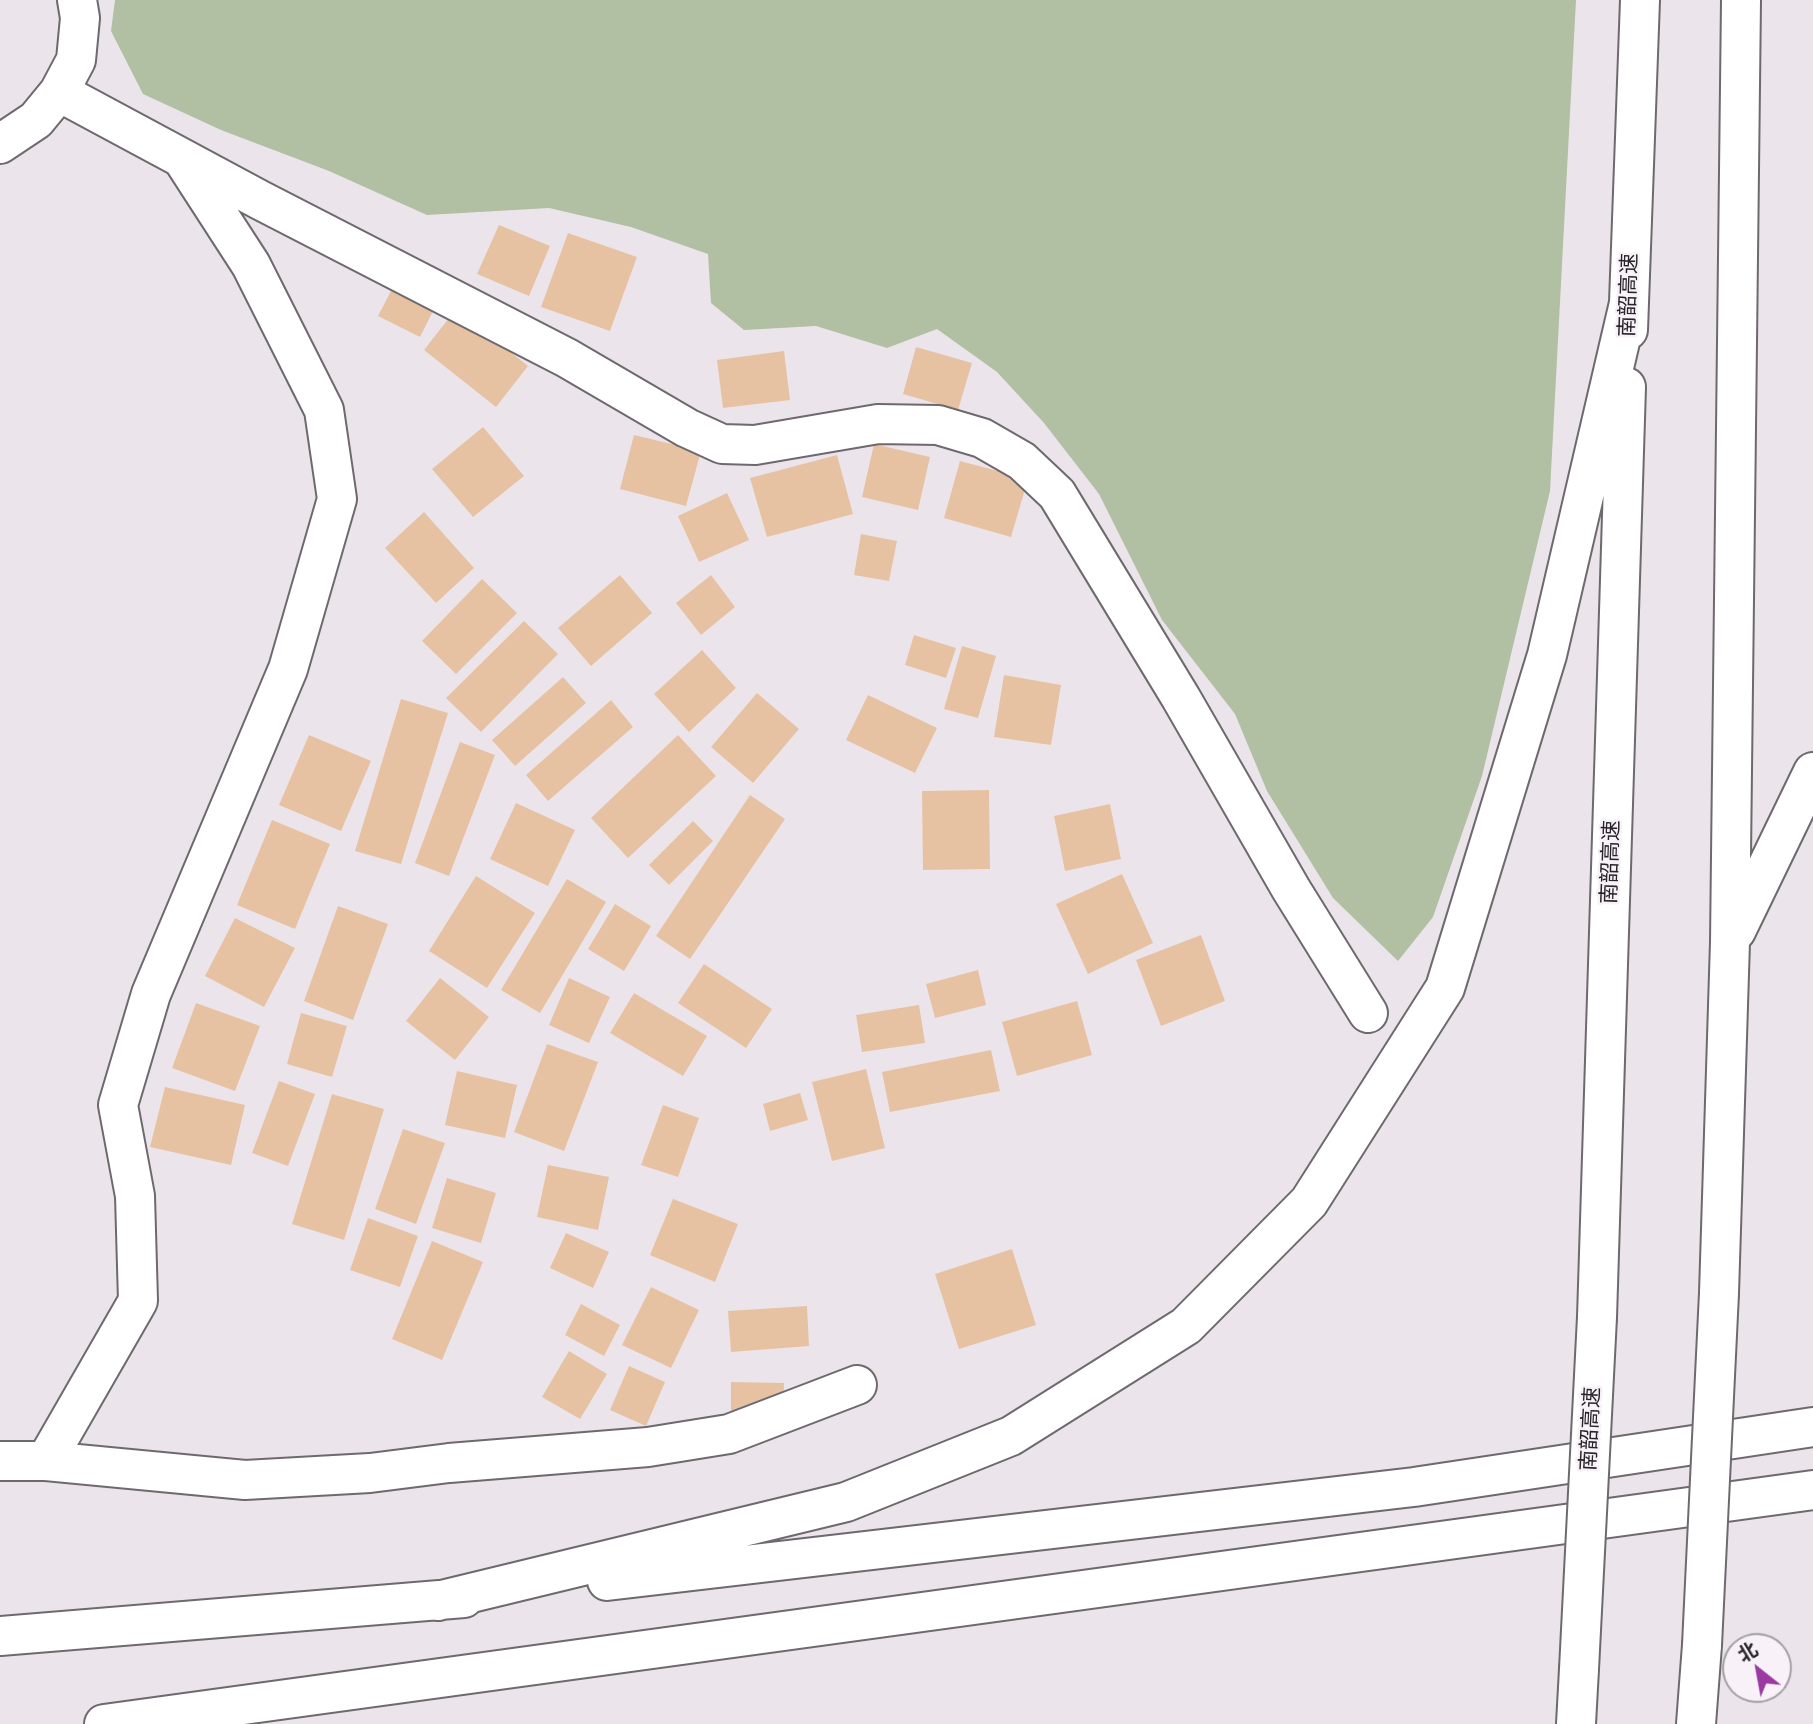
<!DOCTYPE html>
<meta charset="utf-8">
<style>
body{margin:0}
#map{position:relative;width:1813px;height:1724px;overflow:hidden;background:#ebe5eb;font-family:Merriweather,"Noto Sans SC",serif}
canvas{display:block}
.north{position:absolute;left:1722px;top:1633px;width:70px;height:70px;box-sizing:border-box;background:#f8f2f8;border:2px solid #a4a0a4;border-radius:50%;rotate:329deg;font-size:19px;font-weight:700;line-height:28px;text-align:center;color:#262426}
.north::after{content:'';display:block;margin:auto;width:24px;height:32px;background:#9a3aa2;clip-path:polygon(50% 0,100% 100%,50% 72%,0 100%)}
</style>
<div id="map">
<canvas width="1813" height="1724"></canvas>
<div class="north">北</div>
</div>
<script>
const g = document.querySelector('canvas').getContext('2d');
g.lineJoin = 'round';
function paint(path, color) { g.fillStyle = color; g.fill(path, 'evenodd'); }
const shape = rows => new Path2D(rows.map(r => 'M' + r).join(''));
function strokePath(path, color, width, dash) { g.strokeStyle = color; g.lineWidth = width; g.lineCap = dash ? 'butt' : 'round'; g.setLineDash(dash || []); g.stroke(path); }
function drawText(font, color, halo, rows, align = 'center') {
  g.font = font + ' Merriweather,"Noto Sans SC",serif'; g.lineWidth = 5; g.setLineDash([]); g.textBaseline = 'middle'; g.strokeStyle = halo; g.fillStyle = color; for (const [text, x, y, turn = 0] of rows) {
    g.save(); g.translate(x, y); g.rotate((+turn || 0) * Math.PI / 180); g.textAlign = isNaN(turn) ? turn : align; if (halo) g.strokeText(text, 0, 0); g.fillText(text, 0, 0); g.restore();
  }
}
const green = shape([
 [115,0,1576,0,1550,491,1482,776,1433,917,1398,961,1333,898,1267,791,1235,714,1162,620,1099,494,1044,423,997,372,937,329,887,348,816,326,744,330,711,303,708,254,631,227,549,208,427,215,329,171,221,130,143,94,111,31]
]);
const building = shape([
 [499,225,550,246,529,296,477,274],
 [568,233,637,257,610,331,541,307],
 [395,283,436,305,420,337,378,316],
 [456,309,528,366,496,407,424,350],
 [916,347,972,363,958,410,903,394],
 [784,351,790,400,723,408,717,360],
 [483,427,524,476,473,517,432,469],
 [634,435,701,451,686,506,620,489],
 [874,444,930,457,918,510,862,497],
 [837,455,853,514,767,537,750,478],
 [960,461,1028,479,1011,537,944,518],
 [727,493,749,540,699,562,678,516],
 [424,512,474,568,436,603,385,548],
 [861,534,897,541,889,581,854,575],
 [620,575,652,613,591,666,558,628],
 [711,575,735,607,701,635,676,603],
 [482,579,517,613,456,674,422,641],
 [524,621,558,654,481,732,446,698],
 [914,635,956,648,946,678,905,665],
 [962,646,996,656,978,718,944,709],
 [702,650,736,688,689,732,654,694],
 [1004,675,1061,685,1051,745,994,737],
 [563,677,586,703,515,766,492,740],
 [757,693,799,729,753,783,711,747],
 [868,695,937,728,915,773,846,740],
 [401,699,448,713,401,864,355,851],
 [611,700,633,727,548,801,526,775],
 [309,735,371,761,341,831,279,805],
 [678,735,716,776,628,858,591,818],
 [460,742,495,755,449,876,415,863],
 [989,790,990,869,923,870,922,791],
 [750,795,785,819,690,959,656,936],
 [516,803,575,830,548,886,490,859],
 [1110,804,1121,859,1065,871,1054,816],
 [272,820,330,844,295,929,237,905],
 [693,821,713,841,669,885,649,865],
 [1122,874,1153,943,1088,974,1056,904],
 [476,876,535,913,487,988,429,951],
 [567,879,606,902,540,1013,501,990],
 [615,904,651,926,624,971,588,949],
 [338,906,388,924,353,1020,304,1001],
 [235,918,295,948,264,1007,205,976],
 [1201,935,1225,1001,1161,1026,1136,960],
 [704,964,772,1009,746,1048,678,1003],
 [978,970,986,1005,935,1018,926,984],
 [440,978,489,1017,455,1060,406,1021],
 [569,978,610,997,589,1043,549,1025],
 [634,993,707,1036,683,1076,610,1033],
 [1077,1001,1092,1055,1017,1076,1002,1022],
 [196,1003,260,1026,235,1091,172,1068],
 [919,1005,925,1043,862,1052,856,1015],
 [301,1013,347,1026,332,1077,287,1064],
 [547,1044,598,1062,564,1151,514,1132],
 [991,1050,1000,1091,890,1112,882,1072],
 [866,1069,885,1148,832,1161,812,1082],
 [457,1071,517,1085,505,1138,445,1125],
 [279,1081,315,1094,288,1166,252,1153],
 [165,1087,245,1105,231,1165,150,1147],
 [800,1093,808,1120,770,1131,763,1104],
 [332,1094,384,1109,344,1240,292,1224],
 [663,1105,699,1118,678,1177,641,1165],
 [403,1129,445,1143,416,1224,375,1209],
 [548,1165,609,1177,598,1230,537,1217],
 [447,1178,496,1193,481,1243,432,1228],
 [673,1199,738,1224,715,1282,650,1255],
 [368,1218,418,1236,400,1287,350,1270],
 [566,1233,609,1252,593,1288,550,1268],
 [432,1241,483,1262,442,1360,392,1339],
 [1012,1249,1036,1325,959,1349,935,1274],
 [651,1287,699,1310,671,1368,622,1345],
 [581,1304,620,1325,604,1356,565,1335],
 [807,1306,809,1346,731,1352,728,1311],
 [569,1351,607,1374,580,1419,542,1397],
 [629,1366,665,1382,646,1426,610,1410],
 [731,1382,784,1383,783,1411,731,1411]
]);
const minor = shape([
 [77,0,80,18,76,60,59,92,260,200,567,358,687,428,722,444,755,445,878,424,938,425,982,438,1022,461,1057,494,1181,698,1291,889,1368,1013],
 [0,144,36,120,59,92],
 [0,1461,46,1461,245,1480,370,1473,449,1463,648,1447,729,1434,857,1385],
 [46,1461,138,1301,135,1196,118,1105,151,994,288,669,337,499,324,410,251,265,185,163]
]);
const highway = shape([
 [1628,330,1640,0],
 [1736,931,1813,772],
 [1719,1293,1730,942,1741,0],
 [1597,1317,1626,387],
 [607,1581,1414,1487,1813,1427],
 [438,1601,846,1502,1011,1436,1186,1326,1309,1202,1445,988,1547,655,1629,303],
 [0,1636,464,1598],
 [104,1724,1813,1490],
 [1576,1724,1579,1669],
 [1696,1724,1702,1645]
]);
const highwayBridge = shape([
 [1702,1645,1719,1293],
 [1579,1669,1597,1317]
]);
const streetNames = [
 ["南韶高速",1629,295,-88],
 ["南韶高速",1611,862,-88],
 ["南韶高速",1591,1429,-87]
];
paint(green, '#b1bfa3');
paint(building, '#e7c2a2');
strokePath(minor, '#6e696e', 42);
strokePath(highway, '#6e696e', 42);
strokePath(minor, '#fff', 38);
strokePath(highway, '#fff', 38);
strokePath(highwayBridge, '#6e696e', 42, []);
strokePath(highwayBridge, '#fff', 38);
drawText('21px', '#262426', '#f8f2f8', streetNames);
</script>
